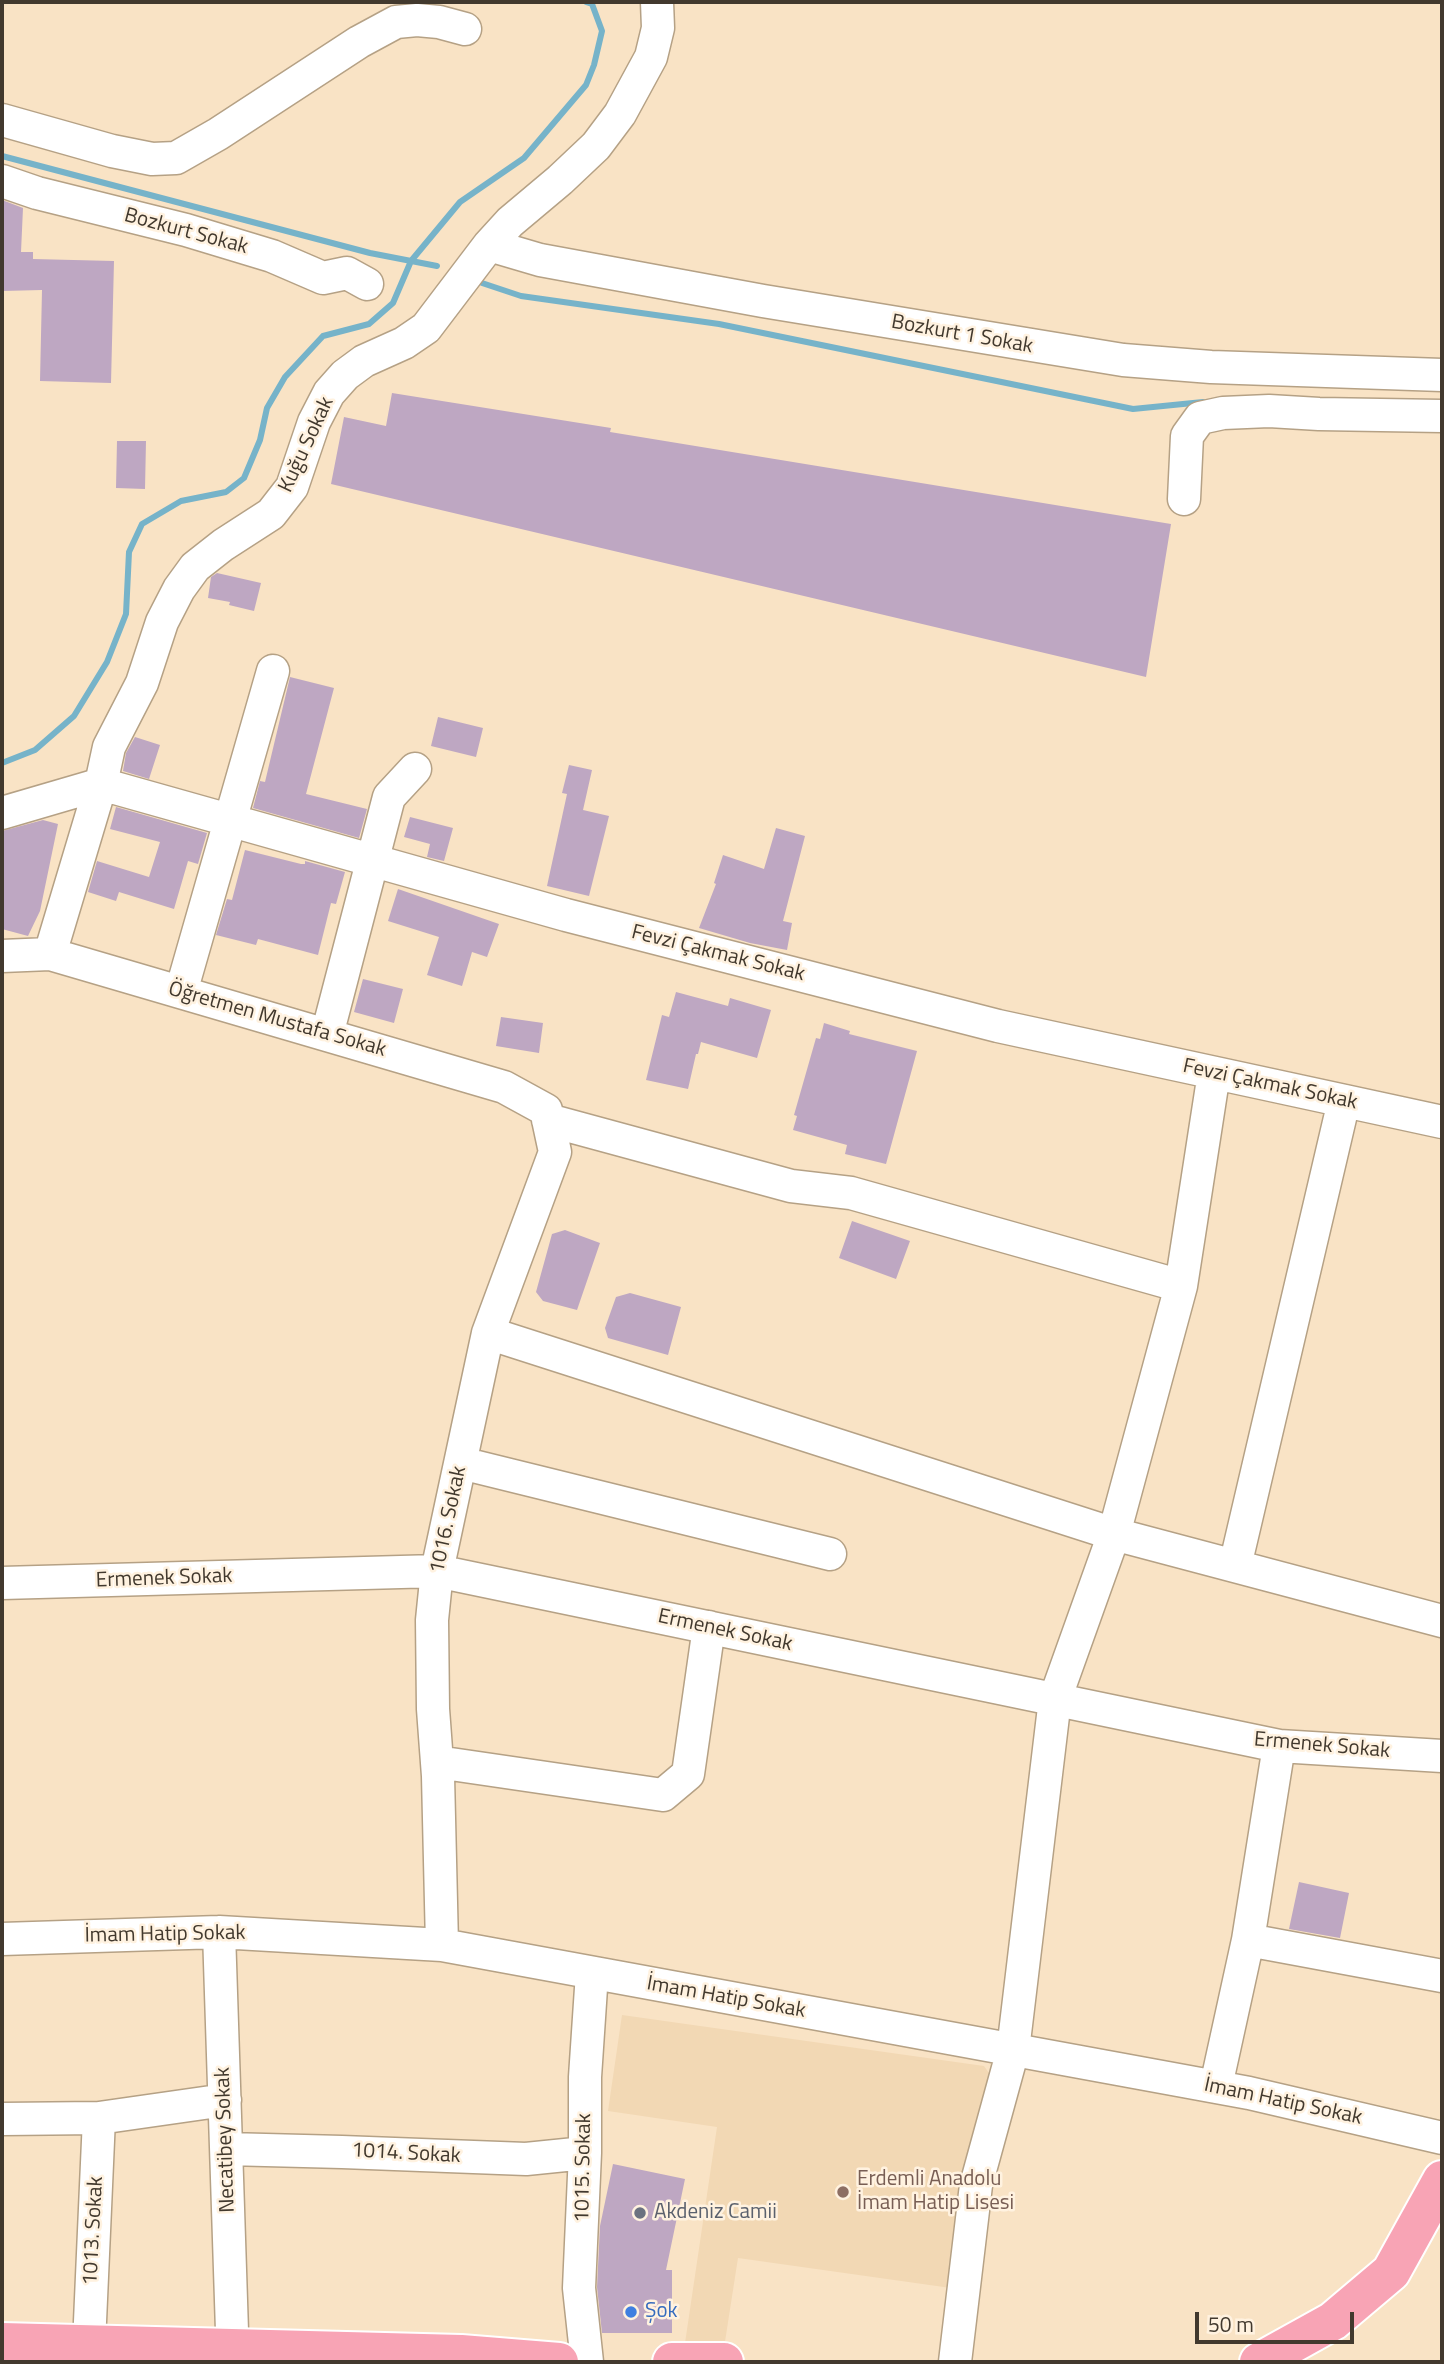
<!DOCTYPE html>
<meta charset="utf-8">
<style>
body{margin:0}
#map{position:relative;width:1444px;height:2364px;overflow:hidden;background:#f9e3c5;font-family:"Titillium Web",sans-serif}
canvas{display:block}
.frame{position:absolute;inset:0;border:4px solid #42392e;pointer-events:none}
.scale{position:absolute;left:1195px;top:2312px;width:159px;height:32px;box-sizing:border-box;border:4px solid #42392e;border-top:0;padding-left:9px;font-size:21px;line-height:24px;white-space:nowrap;color:#42392e;-webkit-text-stroke:5px #fff2e0;paint-order:stroke}
</style>
<div id="map">
<canvas width="1444" height="2364"></canvas>
<div class="frame"></div>
<div class="scale">50 m</div>
</div>
<script>
const g = document.querySelector('canvas').getContext('2d');
g.lineJoin = 'round';
function paint(path, color) { g.fillStyle = color; g.fill(path, 'evenodd'); }
const shape = rows => new Path2D(rows.map(r => 'M' + r).join(''));
function strokePath(path, color, width, dash) { g.strokeStyle = color; g.lineWidth = width; g.lineCap = dash ? 'butt' : 'round'; g.setLineDash(dash || []); g.stroke(path); }
function drawText(font, color, halo, rows, align = 'center') {
  g.font = font + ' "Titillium Web",sans-serif'; g.lineWidth = 5; g.setLineDash([]); g.textBaseline = 'middle'; g.strokeStyle = halo; g.fillStyle = color; for (const [text, x, y, turn = 0] of rows) {
    g.save(); g.translate(x, y); g.rotate((+turn || 0) * Math.PI / 180); g.textAlign = isNaN(turn) ? turn : align; if (halo) g.strokeText(text, 0, 0); g.fillText(text, 0, 0); g.restore();
  }
}
const built = shape([
 [622,2015,984,2066,996,2083,965,2290,738,2258,724,2348,685,2343,717,2127,608,2111]
]);
const stream = shape([
 [2,156,370,253,437,266],
 [482,283,521,296,719,324,1133,409,1203,402],
 [2,763,35,750,74,716,107,662,126,614,129,552,142,524,181,501,226,492,244,478,260,440,267,408,285,377,323,336,369,324,393,303,411,261,460,202,524,158,586,85,594,65,602,31,592,4,586,2]
]);
const building = shape([
 [2,200,23,208,21,252,33,252,33,259,114,261,111,383,40,381,42,290,2,291],
 [392,393,611,428,610,432,1171,524,1146,677,331,484,344,417,386,426],
 [117,441,146,441,145,489,116,488],
 [217,573,261,583,254,611,229,605,230,602,208,598,211,577],
 [290,677,334,688,306,794,367,809,359,838,253,808,260,781,265,782],
 [438,717,483,728,476,757,431,746],
 [135,737,160,745,149,779,123,771,126,753],
 [569,765,592,770,583,810,609,816,589,896,547,886,567,794,562,793],
 [116,807,207,833,198,864,188,861,174,909,119,892,116,901,88,892,97,861,149,877,160,842,110,829],
 [410,817,453,828,444,861,427,857,430,844,404,837],
 [43,820,58,824,40,911,28,936,2,929,2,831],
 [776,828,805,836,783,921,792,923,787,950,750,943,699,928,716,884,714,883,723,855,764,869],
 [245,850,301,864,305,864,305,861,345,872,336,904,331,903,318,955,258,939,256,945,216,935,227,899,232,900],
 [398,889,499,924,487,957,472,952,462,986,427,975,439,937,388,921],
 [363,979,403,989,394,1023,354,1012],
 [676,992,728,1006,730,998,771,1010,757,1058,701,1042,698,1054,696,1054,688,1089,646,1080,662,1015,669,1017],
 [501,1017,543,1023,539,1053,496,1046],
 [824,1023,850,1031,849,1034,917,1051,886,1164,845,1154,847,1145,793,1130,797,1116,794,1115,816,1038,820,1039],
 [852,1221,910,1241,896,1279,839,1258],
 [565,1230,600,1243,577,1310,543,1301,536,1292,552,1234],
 [630,1293,681,1307,668,1355,608,1338,605,1328,616,1297],
 [1299,1882,1349,1893,1340,1938,1289,1929],
 [613,2164,685,2179,666,2270,672,2270,672,2333,602,2333,597,2287,600,2226]
]);
const minor = shape([
 [2,120,112,151,152,159,176,158,218,134,359,42,396,22,417,20,439,22,465,29],
 [2,181,37,193,186,230,272,256,323,278,347,273,367,284],
 [489,245,540,260,763,301,1123,360,1211,367,1442,375],
 [1184,499,1187,436,1200,418,1223,413,1269,411,1319,414,1442,416],
 [2,813,101,784,566,915,998,1026,1442,1122],
 [50,954,101,784,109,747,142,683,162,622,179,589,195,567,223,545,271,514,292,487,314,422,329,393,345,375,364,361,404,343,426,328,489,245,510,222,560,180,596,146,620,114,651,57,658,28,657,2],
 [2,956,50,954,504,1087,546,1110,555,1152,488,1333,437,1571,432,1620,433,1709,438,1776,442,1945],
 [181,992,273,671],
 [327,1035,389,797,415,769],
 [548,1120,791,1186,851,1193,1181,1286],
 [488,1333,1114,1534,1442,1621],
 [461,1463,830,1554],
 [1235,1566,1344,1101],
 [2,1583,437,1571,1279,1746,1442,1756],
 [437,1762,663,1795,688,1774,709,1627],
 [219,1932,233,2362],
 [2,1939,219,1932,442,1945,1249,2093,1442,2138],
 [1248,1940,1442,1976],
 [1216,2086,1248,1940,1279,1746],
 [2,2119,99,2118,225,2100],
 [227,2149,342,2152,526,2159,585,2153],
 [89,2344,99,2118],
 [587,2362,579,2288,585,2153,585,2077,592,1973],
 [955,2362,976,2185,1013,2050,1055,1699,1114,1534,1181,1286,1214,1073]
]);
const major = shape([
 [2,2342,461,2354,559,2362],
 [672,2362,724,2362],
 [1259,2362,1333,2321,1391,2272,1442,2180]
]);
const markers = [
 [843,2192,7,"#8d6e63"],
 [640,2213,7,"#6b7280"],
 [631,2312,7,"#3f7fe0"]
];
const streetNames = [
 ["Bozkurt Sokak",186,232,15],
 ["Bozkurt 1 Sokak",962,335,10],
 ["Kuğu Sokak",307,445,-65],
 ["Fevzi Çakmak Sokak",718,954,14],
 ["Öğretmen Mustafa Sokak",277,1020,16],
 ["Fevzi Çakmak Sokak",1270,1085,12],
 ["1016. Sokak",449,1520,-78],
 ["Ermenek Sokak",164,1579,-2],
 ["Ermenek Sokak",725,1631,12],
 ["Ermenek Sokak",1322,1746,5],
 ["İmam Hatip Sokak",165,1935,-1],
 ["İmam Hatip Sokak",726,1998,10],
 ["İmam Hatip Sokak",1283,2102,12],
 ["Necatibey Sokak",226,2140,-92],
 ["1014. Sokak",406,2154,3],
 ["1015. Sokak",584,2168,-89],
 ["1013. Sokak",94,2231,-87]
];
const educationNames = [
 ["Erdemli Anadolu",857,2180],
 ["İmam Hatip Lisesi",857,2204]
];
const worshipNames = [
 ["Akdeniz Camii",654,2213]
];
const shopNames = [
 ["Şok",645,2312]
];
paint(built, '#f2d8b4');
strokePath(stream, '#76b3c9', 6);
paint(building, '#bea7c2');
strokePath(minor, '#b5a185', 35);
strokePath(major, '#fff', 42);
strokePath(minor, '#fff', 32);
strokePath(major, '#f8a4b5', 38);
for (const [x, y, r, color] of markers) { const dot = new Path2D(); dot.arc(x, y, r, 0, 2 * Math.PI); g.fillStyle = color; g.fill(dot); strokePath(dot, '#fff2e0', 2.5); }
drawText('21px', '#42392e', '#fff2e0', streetNames);
drawText('21px', '#785e54', '#fff2e0', educationNames, 'left');
drawText('21px', '#5b616d', '#fff2e0', worshipNames, 'left');
drawText('21px', '#366cbe', '#fff2e0', shopNames, 'left');
</script>
